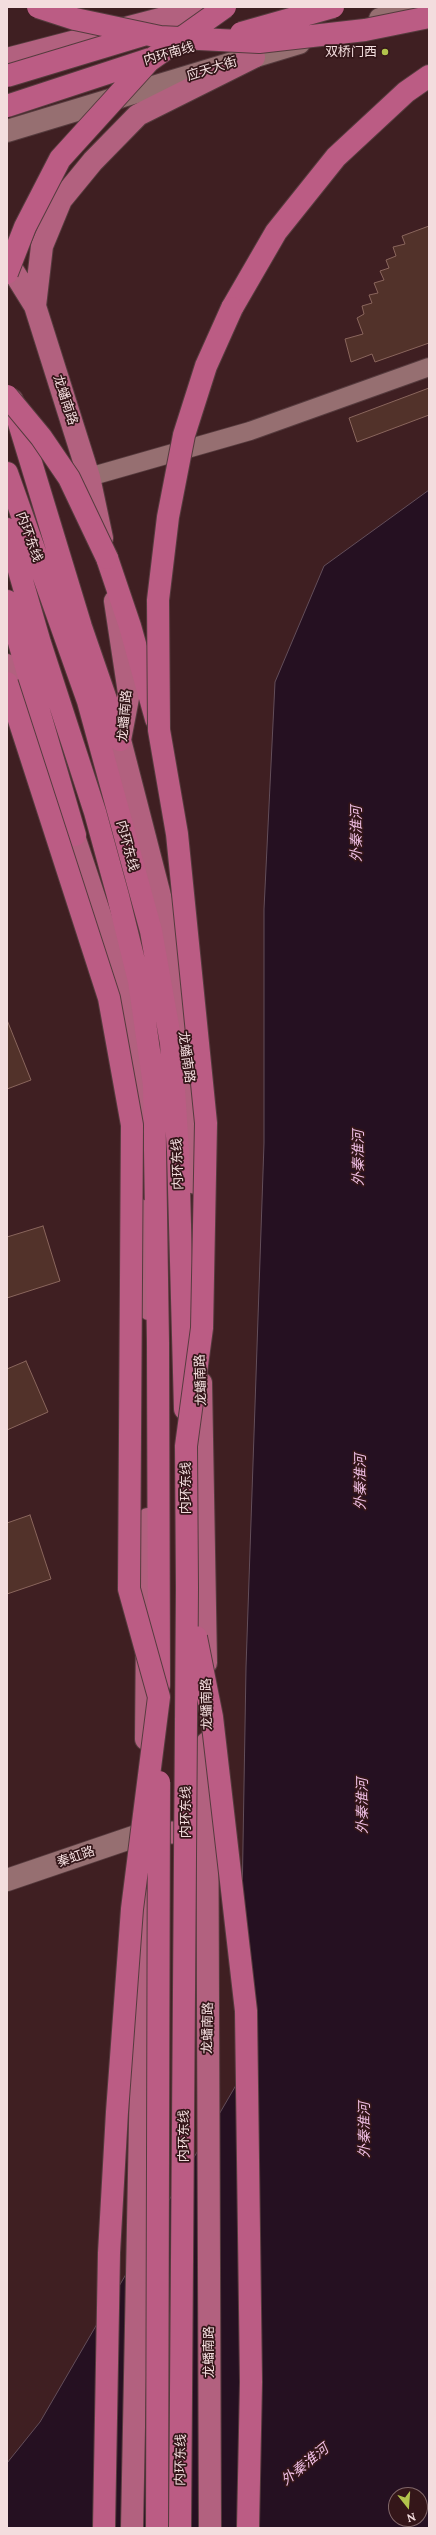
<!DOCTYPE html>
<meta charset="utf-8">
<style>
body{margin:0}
#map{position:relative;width:436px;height:2535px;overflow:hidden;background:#3f1f22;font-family:Lora,serif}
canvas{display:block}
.frame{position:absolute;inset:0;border:8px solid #f3ddde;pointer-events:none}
.north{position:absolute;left:388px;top:2487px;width:40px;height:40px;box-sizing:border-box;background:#341619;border:1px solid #806668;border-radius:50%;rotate:163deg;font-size:11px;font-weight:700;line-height:16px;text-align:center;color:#f3ddde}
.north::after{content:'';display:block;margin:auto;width:14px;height:18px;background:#b2c34c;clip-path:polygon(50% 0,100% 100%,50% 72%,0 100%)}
</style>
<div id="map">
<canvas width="436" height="2535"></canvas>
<div class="frame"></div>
<div class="north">N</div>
</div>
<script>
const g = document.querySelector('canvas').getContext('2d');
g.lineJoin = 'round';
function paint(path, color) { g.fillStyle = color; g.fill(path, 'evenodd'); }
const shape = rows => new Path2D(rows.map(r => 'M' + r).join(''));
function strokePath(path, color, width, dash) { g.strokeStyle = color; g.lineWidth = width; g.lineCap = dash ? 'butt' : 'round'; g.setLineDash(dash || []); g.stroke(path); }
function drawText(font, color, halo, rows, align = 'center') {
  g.font = font + ' Lora,"Noto Sans SC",serif'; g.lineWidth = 3.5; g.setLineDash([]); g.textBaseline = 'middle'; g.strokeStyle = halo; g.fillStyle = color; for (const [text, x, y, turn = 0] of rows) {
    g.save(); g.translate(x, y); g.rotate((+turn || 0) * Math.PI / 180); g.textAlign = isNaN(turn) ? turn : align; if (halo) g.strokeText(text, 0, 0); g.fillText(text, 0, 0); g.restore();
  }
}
const water = shape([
 [429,490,429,2528,7,2528,7,2463,40,2422,239,2080,246,1667,264,1143,264,909,275,682,324,566,429,490],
 [396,2495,420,2495,420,2519,396,2519,396,2495]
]);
const building = shape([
 [429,226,429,343,375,362,372,354,351,362,345,339,363,334,357,318,364,314,362,306,372,303,369,295,378,293,374,283,384,280,380,271,389,268,386,260,396,256,393,247,405,244,402,236,429,226],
 [429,388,429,415,357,442,349,418,429,388],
 [7,1020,31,1080,7,1089,7,1020],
 [43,1226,60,1281,7,1298,7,1237,43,1226],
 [26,1361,48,1412,7,1430,7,1369,26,1361],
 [30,1515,51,1579,7,1594,7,1523,30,1515]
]);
const minor = shape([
 [89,477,250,431,429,367]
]);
const tertiary = shape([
 [380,19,418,7],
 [7,131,299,43],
 [7,1880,145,1833]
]);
const primary = shape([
 [7,59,206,7],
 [7,261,35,306,89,477,102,538],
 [35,306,42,246,61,200,93,161,138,115,254,57],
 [115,601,129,693,120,740,167,923,193,1111,195,1183],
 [7,665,21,700],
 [68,818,114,957,137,1064,138,1123],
 [140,1210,149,1309],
 [201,1383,206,1663],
 [146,1739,148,1519],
 [207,1743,210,2528],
 [145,1833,205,1832],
 [132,2528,145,1871]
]);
const trunk = shape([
 [232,308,276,232,336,157,406,92,429,76],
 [12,400,81,627,120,740],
 [7,473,88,701,151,931,171,1043,178,1151,185,1409],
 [7,529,40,643,95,812,118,896,139,981,154,1085,158,1343,159,1685],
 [107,558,130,626,156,719],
 [7,601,75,835]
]);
const trunkBridge = shape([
 [38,7,75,19,160,37,259,42,365,30,429,17],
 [241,33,333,7],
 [7,76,143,35],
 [7,106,150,59],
 [7,273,25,227,60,159,149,61,225,7],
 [7,396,41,437,69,478,107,558],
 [7,683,109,998,132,1125,129,1589,159,1697,132,1909,117,2112,109,2253,104,2528],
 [196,1637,212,1717,246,2011,251,2382,248,2528],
 [157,2528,159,1782],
 [180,2528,187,1588,186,1446,202,1328,206,1123,177,834,159,730,158,600,168,517,184,435,206,366,232,308]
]);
const markers = [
 [385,52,4,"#b2c34c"]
];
const poiNames = [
 ["双桥门西",377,52]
];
const streetNames = [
 ["内环南线",169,54,-16],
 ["应天大街",212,69,-17],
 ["龙蟠南路",65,400,72],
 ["内环东线",29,537,70],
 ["龙蟠南路",125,716,-85],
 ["内环东线",127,846,75],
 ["龙蟠南路",186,1057,82],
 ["内环东线",178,1164,-92],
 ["龙蟠南路",201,1380,-92],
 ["内环东线",186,1488,-90],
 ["龙蟠南路",207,1704,-91],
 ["内环东线",186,1812,-90],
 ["秦虹路",76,1857,-19],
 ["龙蟠南路",208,2028,-89],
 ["内环东线",184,2136,-90],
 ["龙蟠南路",209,2352,-90],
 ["内环东线",181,2460,-89]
];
const waterNames = [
 ["外秦淮河",357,834,-90],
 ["外秦淮河",359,1158,-90],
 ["外秦淮河",361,1482,-90],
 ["外秦淮河",363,1806,-90],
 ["外秦淮河",365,2130,-90],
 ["外秦淮河",305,2465,-39]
];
paint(water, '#251021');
strokePath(water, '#634e5a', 1);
paint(building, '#52322a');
strokePath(building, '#8a665d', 1);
strokePath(minor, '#563b3e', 20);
strokePath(tertiary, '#563b3e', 24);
strokePath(primary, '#563b3e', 24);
strokePath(trunk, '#563b3e', 24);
strokePath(minor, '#966f71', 18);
strokePath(tertiary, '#966f71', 22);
strokePath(primary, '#b2617f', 22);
strokePath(trunk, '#bb5c84', 22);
strokePath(trunkBridge, '#563b3e', 24, []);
strokePath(trunkBridge, '#bb5c84', 22);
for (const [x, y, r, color] of markers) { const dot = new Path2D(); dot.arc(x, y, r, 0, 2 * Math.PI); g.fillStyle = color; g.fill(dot); strokePath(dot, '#341619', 1.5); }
drawText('13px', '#f3ddde', '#341619', poiNames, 'right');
drawText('13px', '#f3ddde', '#341619', streetNames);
drawText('italic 14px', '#f0bfe5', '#341619', waterNames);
</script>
